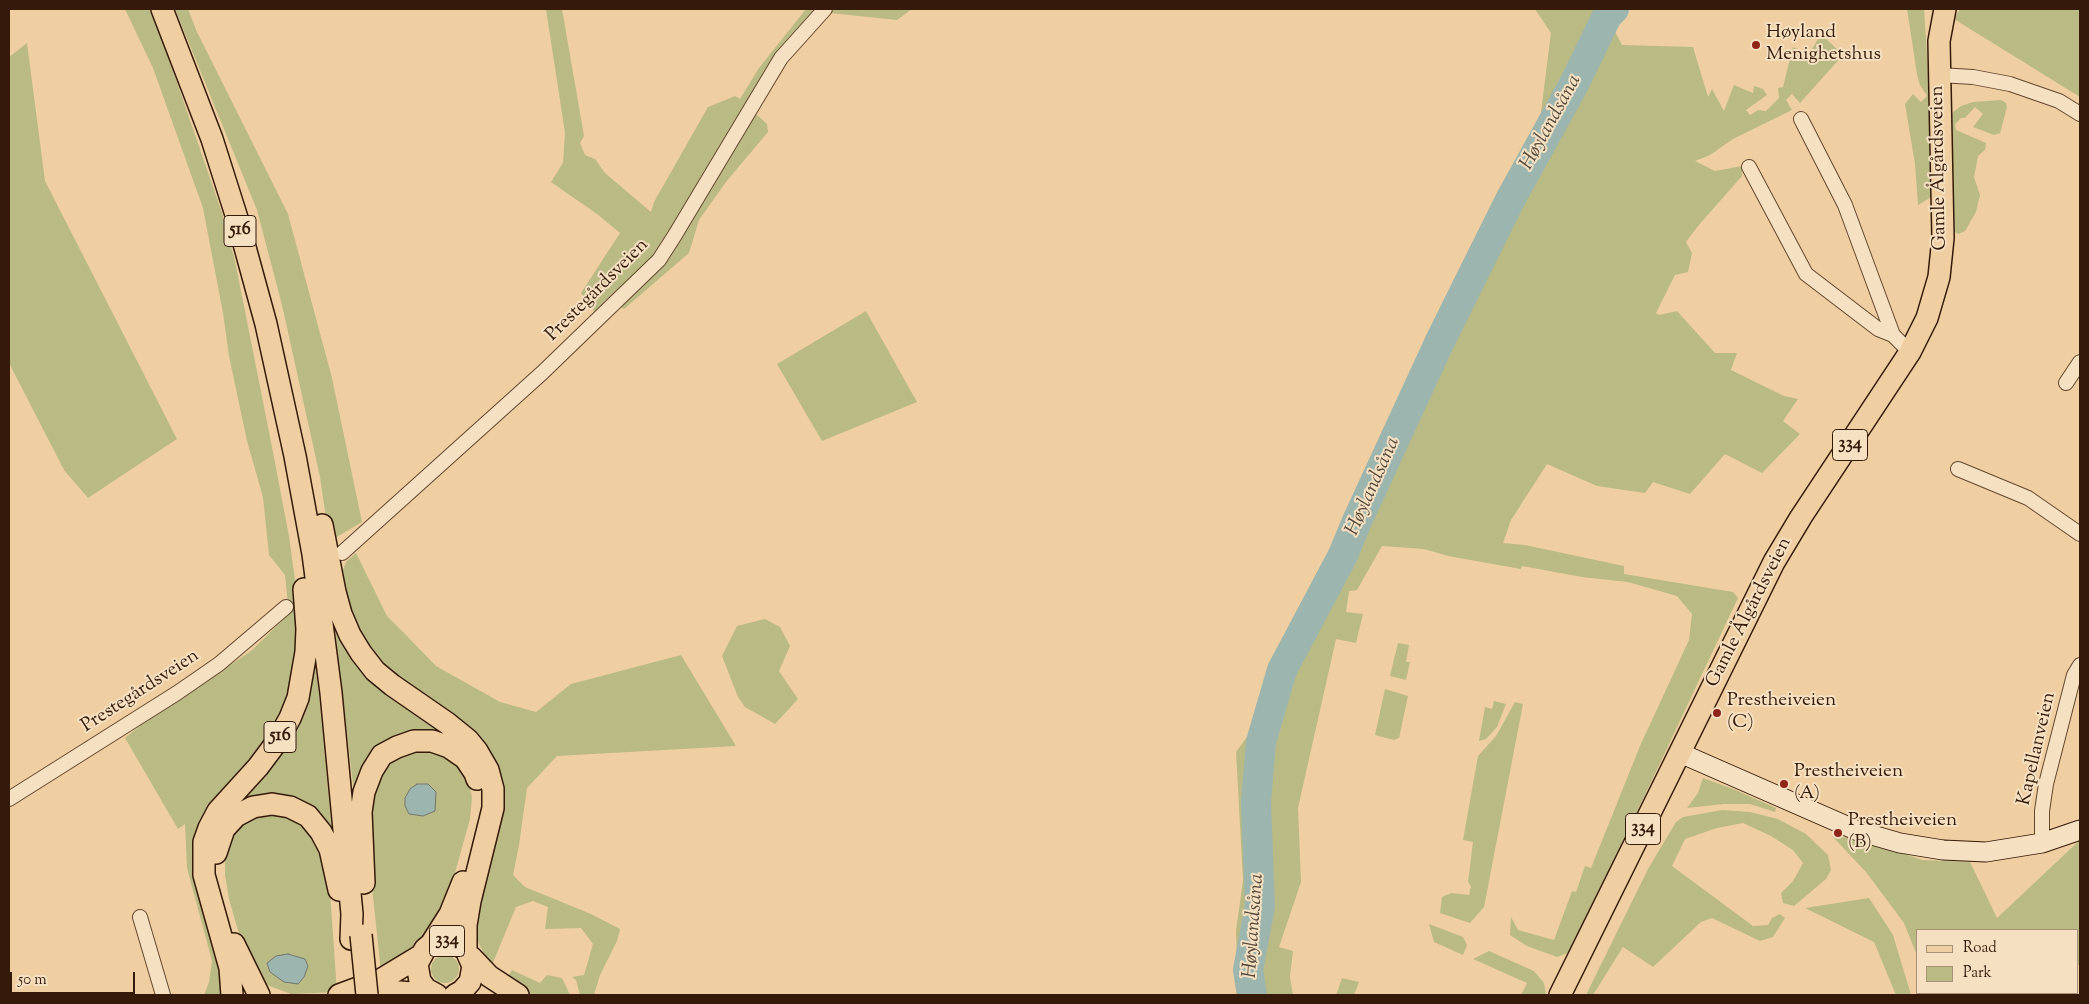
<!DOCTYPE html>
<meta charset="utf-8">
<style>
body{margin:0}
#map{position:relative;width:2089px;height:1004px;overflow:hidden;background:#efcfa1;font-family:"Sorts Mill Goudy",serif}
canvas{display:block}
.frame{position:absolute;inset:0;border:10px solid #351a09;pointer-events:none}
.legend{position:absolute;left:1916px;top:929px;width:162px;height:65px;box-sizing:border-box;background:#f5e0c2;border:1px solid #a89178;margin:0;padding:6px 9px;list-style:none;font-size:15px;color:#351a09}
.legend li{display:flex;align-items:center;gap:10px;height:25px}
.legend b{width:25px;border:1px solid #a89178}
.scale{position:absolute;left:10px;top:972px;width:125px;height:22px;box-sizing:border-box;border:2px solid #351a09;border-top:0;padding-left:6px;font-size:15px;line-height:18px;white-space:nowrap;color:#351a09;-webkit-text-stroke:4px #f5e0c2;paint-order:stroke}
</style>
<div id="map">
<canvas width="2089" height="1004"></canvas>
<div class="frame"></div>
<ul class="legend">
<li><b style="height:6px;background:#efcfa1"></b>Road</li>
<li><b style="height:14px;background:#baba84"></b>Park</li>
</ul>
<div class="scale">50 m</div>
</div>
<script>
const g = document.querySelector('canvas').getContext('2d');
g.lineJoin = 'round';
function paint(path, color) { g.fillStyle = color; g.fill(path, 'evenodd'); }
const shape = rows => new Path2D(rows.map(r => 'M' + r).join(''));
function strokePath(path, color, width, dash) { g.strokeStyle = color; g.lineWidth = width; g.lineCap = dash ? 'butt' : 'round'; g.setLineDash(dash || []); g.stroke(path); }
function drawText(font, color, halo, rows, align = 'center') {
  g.font = font + ' "Sorts Mill Goudy",serif'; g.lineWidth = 4; g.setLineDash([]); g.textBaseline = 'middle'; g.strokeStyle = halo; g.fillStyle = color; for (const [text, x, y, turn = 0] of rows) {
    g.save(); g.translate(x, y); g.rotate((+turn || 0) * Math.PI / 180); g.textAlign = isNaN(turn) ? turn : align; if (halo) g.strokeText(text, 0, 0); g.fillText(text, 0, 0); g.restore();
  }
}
const green = shape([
 [125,9,149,9,162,39,222,213,235,261,271,442,289,536,298,602,300,635,290,691,279,717,255,755,199,825,193,848,197,883,225,980,224,995,204,995,209,982,212,961,187,868,185,824,178,829,125,738,146,721,251,651,289,614,285,575,269,555,263,497,247,441,229,356,223,313,203,208,153,68],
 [175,9,188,9,197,32,288,214,332,378,362,522,335,538,327,525,320,477,282,305,257,210],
 [546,9,562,9,584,136,580,143,585,155,595,159,605,173,651,212,654,202,708,107,735,96,740,99,759,68,806,9,816,9,794,33,746,105,767,124,768,132,726,182,699,220,689,253,624,309,609,299,595,312,581,293,620,233,597,214,551,182,563,163,565,133],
 [834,9,912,9,897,20,830,13],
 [1535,9,1622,9,1610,22,1622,45,1693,47,1708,97,1712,89,1724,111,1734,85,1753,93,1754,86,1763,89,1767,95,1746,110,1750,115,1758,110,1766,111,1779,98,1778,88,1783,87,1793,47,1809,54,1821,34,1843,55,1800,103,1792,94,1786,100,1792,110,1733,139,1710,155,1695,161,1715,171,1742,166,1742,176,1698,226,1686,242,1692,253,1688,272,1675,275,1656,313,1659,315,1677,311,1715,353,1737,353,1731,370,1784,396,1798,399,1783,421,1800,434,1762,473,1725,454,1690,494,1653,482,1645,493,1597,486,1547,464,1511,520,1503,543,1525,545,1624,566,1624,574,1733,592,1738,598,1574,945,1568,953,1557,957,1527,946,1510,935,1511,917,1518,930,1554,940,1572,891,1576,892,1585,866,1591,868,1640,746,1689,640,1692,614,1677,596,1628,582,1582,577,1522,566,1521,569,1448,556,1424,549,1382,546,1357,590,1349,591,1346,612,1363,614,1356,643,1336,639,1298,808,1301,882,1279,947,1293,951,1290,977,1293,995,1238,995,1236,931,1243,880,1236,752,1255,726,1344,531,1540,120,1551,33],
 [1907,9,1924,9,1931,118,1933,196,1918,205,1915,164,1905,104,1913,94,1921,102,1927,96,1920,85,1917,74],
 [1960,9,2080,9,2080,97,1954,19],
 [27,43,45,181,177,439,88,498,64,470,9,363,9,57],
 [2001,100,2006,103,2007,107,2000,133,1994,135,1973,127,1983,114,1975,107,1965,118,1961,118,1955,124,1956,130,1986,143,1985,150,1978,156,1974,177,1980,195,1976,212,1965,231,1958,234,1951,229,1949,122,1953,112,1961,106,1973,102],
 [866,311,917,402,822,441,777,364],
 [356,553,387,616,404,633,436,666,500,702,536,712,571,684,681,655,736,746,557,756,527,788,519,845,513,875,525,887,591,914,620,929,617,941,600,975,594,995,580,995,576,980,572,977,584,975,593,944,581,928,545,929,548,907,533,901,516,907,492,965,487,959,478,942,475,925,502,807,502,780,496,764,396,678,379,661,357,632,343,596,342,573,346,562],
 [765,619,780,627,790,646,779,671,798,699,775,724,745,707,738,697,722,656,737,626],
 [334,622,452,734,418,732,354,793],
 [1398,643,1409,645,1406,662,1410,662,1406,680,1390,676],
 [315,664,319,695,332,832,320,820,238,806,312,665],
 [1385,689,1408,696,1399,738,1394,740,1375,735],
 [1494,701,1506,704,1497,727,1486,739,1479,741,1485,707,1492,709],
 [1515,702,1523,704,1484,907,1470,923,1440,913,1442,897,1451,893,1469,895,1471,886,1468,882,1473,842,1463,840,1478,756,1496,736],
 [413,750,442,754,454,762,462,771,469,781,472,798,470,819,448,898,427,935,411,950,381,972,372,887,368,825,376,781,387,766,402,755],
 [1703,778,1733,789,1776,808,1775,812,1750,804,1724,804,1687,808,1698,793],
 [1722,810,1750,812,1778,819,1806,834,1828,855,1831,870,1826,879,1794,906,1783,903,1781,893,1793,881,1803,863,1793,850,1771,836,1743,823,1717,828,1685,839,1672,866,1753,926,1768,925,1772,918,1780,914,1785,918,1773,937,1760,941,1712,918,1701,922,1653,967,1623,947,1593,995,1586,995,1648,869,1676,822,1683,817],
 [279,811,303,823,321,850,330,892,337,992,291,994,267,985,249,960,239,934,229,899,225,875,225,855,230,839,240,827,249,819],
 [1832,836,1861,839,1922,860,1970,862,1997,918,2080,840,2080,966,2078,965,2078,930,1918,930,1918,958,1904,923,1866,872],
 [1869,898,1893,935,1911,995,1896,995,1874,942,1805,908],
 [1429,924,1463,937,1467,945,1463,955,1434,942],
 [1489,951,1534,971,1544,983,1546,995,1521,995,1527,983,1473,959],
 '431 969a14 14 0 1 1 28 0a14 14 0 1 1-28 0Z',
 [512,970,540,983,547,975,562,978,570,995,529,995,506,980],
 [1342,978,1359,982,1354,995,1336,995],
 [1932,993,2050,993,2050,995,1933,995]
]);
const water = shape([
 [417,784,428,784,436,792,435,811,423,816,409,814,405,806,405,798,410,789,417,784],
 [288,954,305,959,308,966,304,977,298,984,284,982,270,972,267,963,276,956,288,954]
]);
const river = shape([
 [1252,995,1248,970,1260,906,1256,802,1261,742,1282,670,1343,555,1357,521,1440,341,1510,200,1574,84,1607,16,1614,9]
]);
const street = shape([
 [1939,75,1973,77,2010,84,2059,101,2080,114],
 [1801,119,1845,205,1893,335,1910,352],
 [1749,167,1806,274,1878,329,1893,335],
 [2066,383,2080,362],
 [1958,469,2028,498,2080,534],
 [342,553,542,373,659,260,675,235,781,58,825,9],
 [9,799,177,693,219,664,286,607],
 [2042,843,2042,811,2046,784,2074,675,2080,665],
 [140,917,163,995]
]);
const secondary = shape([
 [1680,753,1858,831,1900,843,1943,850,1986,852,2042,843,2080,830]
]);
const primary = shape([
 [162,9,212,139,237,218,266,324,295,456,313,554,331,693,352,914,351,939],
 [322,525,335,592,341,614,350,635,361,653,375,671,392,685,447,723,468,740,477,751,488,770,493,789,493,808,470,901,466,925,466,950],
 [216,853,224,829,236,816,253,807,272,804,290,807,308,816,321,832,330,849,339,890],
 [364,883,361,812,364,792,372,771,382,755,397,747,414,741,432,741,449,747,465,758,475,773,477,779],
 [234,944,259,995],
 [431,944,450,914,463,882],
 [471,957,489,976,518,995],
 [232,995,230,968,204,875,204,842,209,828,218,811,258,767,276,743,290,718,298,698,306,652,307,629,304,589],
 [339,995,382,979,420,956],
 [377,995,400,992,434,995],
 [437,995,426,989,420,981,417,964,425,949,431,944,444,940,454,942,466,950,473,966,470,982,462,991,455,995],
 [1560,995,1774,562,1801,517,1910,352,1927,318,1939,277,1943,238,1939,41,1945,9]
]);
const primaryBridge = shape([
 [361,935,367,995]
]);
const markers = [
 [1756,45,5,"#8f2418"],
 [1717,713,5,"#8f2418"],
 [1784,784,5,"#8f2418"],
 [1838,833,5,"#8f2418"]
];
const shields = [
 [240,231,32],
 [1850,445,35],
 [280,737,32],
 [1643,829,35],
 [447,941,35]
];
const shieldNames = [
 ["516",240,231],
 ["334",1850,445],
 ["516",280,737],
 ["334",1643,829],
 ["334",447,941]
];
const poiNames = [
 ["Høyland",1766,34],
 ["Menighetshus",1766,56],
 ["Prestheiveien",1727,702],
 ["(C)",1727,724],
 ["Prestheiveien",1794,773],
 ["(A)",1794,795],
 ["Prestheiveien",1848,822],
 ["(B)",1848,844]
];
const streetNames = [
 ["Gamle Ålgårdsveien",1940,168,-91],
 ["Prestegårdsveien",598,291,-45],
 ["Gamle Ålgårdsveien",1750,613,-63],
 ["Prestegårdsveien",141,692,-33],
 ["Kapellanveien",2038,749,-77]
];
const waterNames = [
 ["Høylandsåna",1552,123,-61],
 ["Høylandsåna",1374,487,-66],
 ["Høylandsåna",1255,926,-86]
];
paint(green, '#baba84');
paint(water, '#9cb5ae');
strokePath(water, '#73776c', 1);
strokePath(river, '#9cb5ae', 30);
strokePath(street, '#64472f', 16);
strokePath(secondary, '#351a09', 21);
strokePath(primary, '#351a09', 24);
strokePath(street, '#f5e0c2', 14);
strokePath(secondary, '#f5e0c2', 19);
strokePath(primary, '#efcfa1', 21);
strokePath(primaryBridge, '#351a09', 24, []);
strokePath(primaryBridge, '#efcfa1', 21);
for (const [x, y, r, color] of markers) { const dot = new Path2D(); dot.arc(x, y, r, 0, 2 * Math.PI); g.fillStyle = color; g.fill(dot); strokePath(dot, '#f5e0c2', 2); }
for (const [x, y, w] of shields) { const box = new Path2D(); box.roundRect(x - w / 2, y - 15.5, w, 31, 4); g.fillStyle = '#f5e0c2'; g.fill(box); strokePath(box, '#351a09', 1); }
drawText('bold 18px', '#351a09', null, shieldNames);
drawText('19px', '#351a09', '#f5e0c2', poiNames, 'left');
drawText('19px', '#351a09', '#f5e0c2', streetNames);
drawText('italic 20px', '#54483b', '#f5e0c2', waterNames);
</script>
